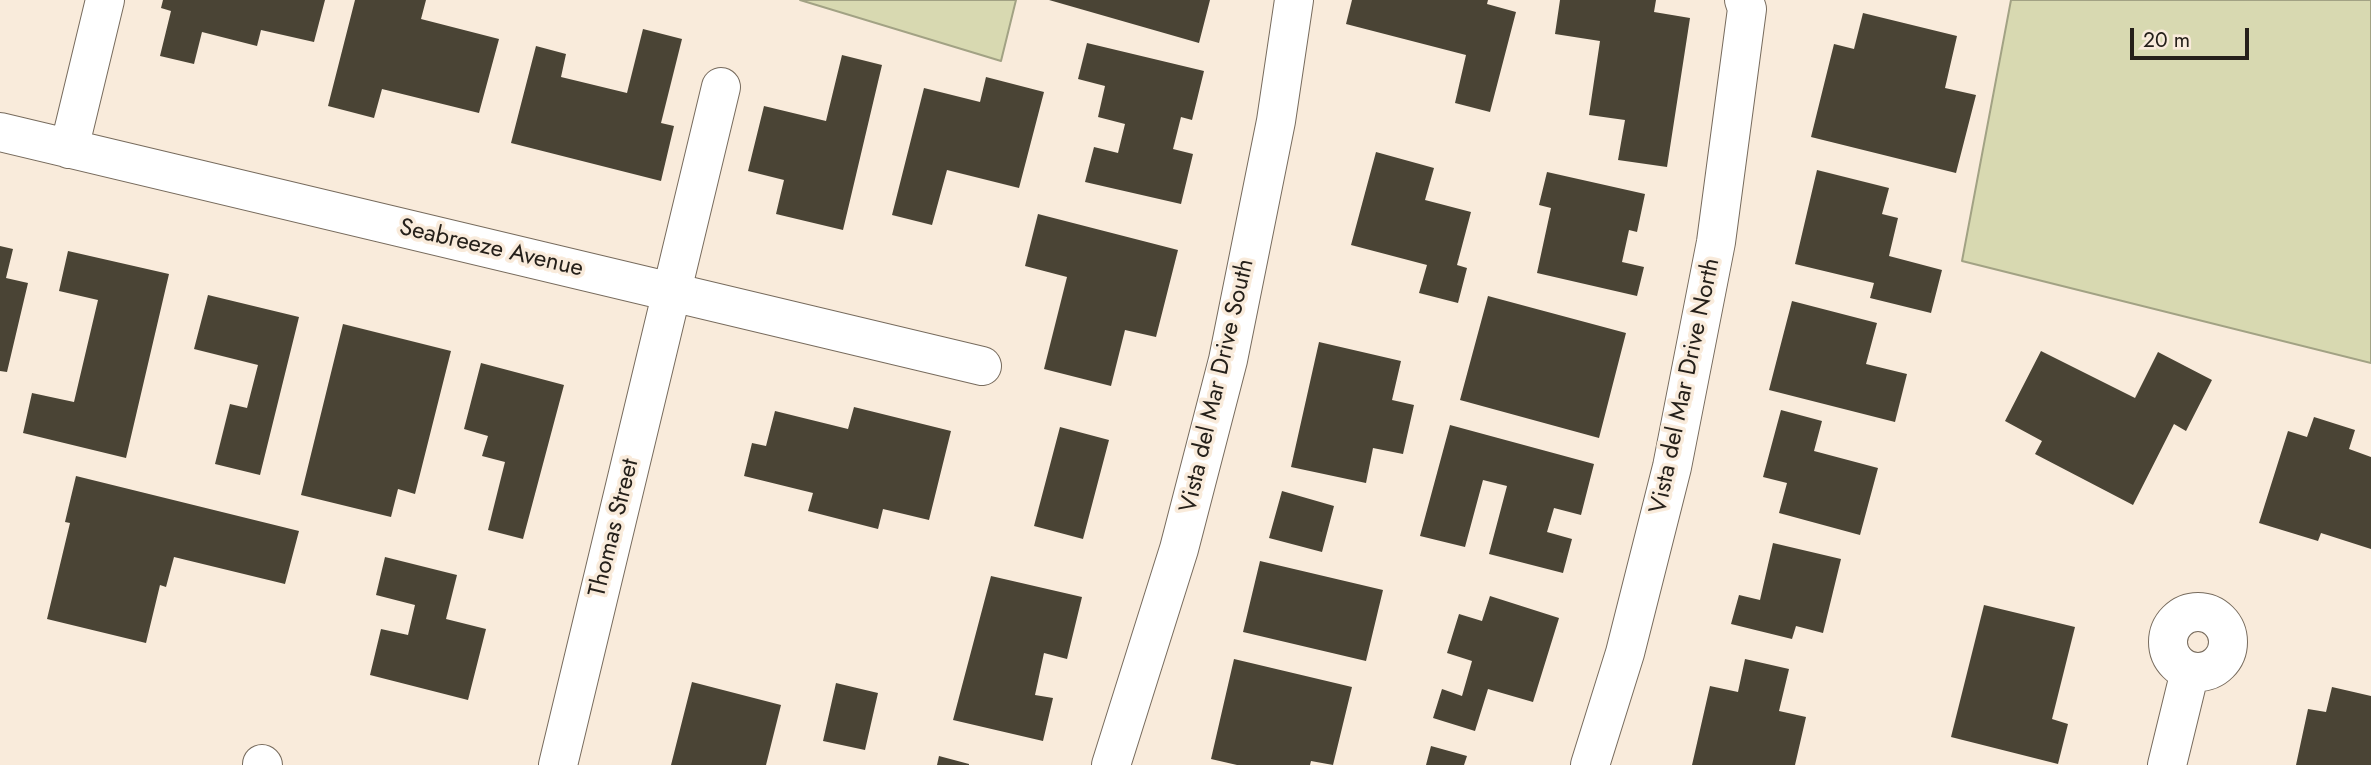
<!DOCTYPE html>
<style>
body{margin:0}
#map{position:relative;width:2371px;height:765px;overflow:hidden;background:#f9ebdb;font-family:Jost,sans-serif}
canvas{display:block}
.scale{position:absolute;left:2130px;top:28px;width:119px;height:32px;box-sizing:border-box;border:4px solid #25201a;border-top:0;padding-left:9px;font-size:21px;line-height:24px;white-space:nowrap;color:#25201a;-webkit-text-stroke:5px #f9ebdb;paint-order:stroke}
</style>
<div id="map">
<canvas width="2371" height="765"></canvas>
<div class="scale">20 m</div>
</div>
<script>
const g = document.querySelector('canvas').getContext('2d');
g.lineJoin = 'round';
function paint(path, color) { g.fillStyle = color; g.fill(path, 'evenodd'); }
const shape = rows => new Path2D(rows.map(r => 'M' + r).join(''));
function strokePath(path, color, width, dash) { g.strokeStyle = color; g.lineWidth = width; g.lineCap = dash ? 'butt' : 'round'; g.setLineDash(dash || []); g.stroke(path); }
function drawText(font, color, halo, rows, align = 'center') {
  g.font = font + ' Jost,sans-serif'; g.lineWidth = 7; g.setLineDash([]); g.textBaseline = 'middle'; g.strokeStyle = halo; g.fillStyle = color; for (const [text, x, y, turn = 0] of rows) {
    g.save(); g.translate(x, y); g.rotate((+turn || 0) * Math.PI / 180); g.textAlign = isNaN(turn) ? turn : align; if (halo) g.strokeText(text, 0, 0); g.fillText(text, 0, 0); g.restore();
  }
}
const water = shape([
 [800,0,1016,0,1001,61,800,0],
 [2011,0,2371,0,2371,363,1962,261,2011,0]
]);
const building = shape([
 [163,0,325,0,314,42,261,30,257,46,202,32,194,64,160,56,171,11,161,8],
 [355,0,426,0,421,19,499,39,479,113,382,89,374,118,328,106],
 [1049,0,1210,0,1199,43],
 [1352,0,1488,0,1487,4,1516,12,1490,112,1455,103,1466,55,1346,24],
 [1560,0,1656,0,1654,12,1690,18,1667,167,1618,160,1625,120,1589,115,1600,41,1555,34],
 [1863,13,1957,36,1945,88,1976,95,1956,173,1811,137,1834,44,1854,49],
 [643,29,682,39,661,123,674,126,661,181,511,143,536,46,566,54,561,77,627,93],
 [1087,43,1204,71,1192,120,1181,117,1173,149,1193,154,1181,204,1085,182,1094,147,1118,153,1125,124,1098,117,1105,86,1078,79],
 [842,55,882,65,843,230,776,214,784,180,748,171,764,106,826,121],
 [986,77,1044,92,1019,188,947,170,932,225,892,215,924,88,980,102],
 [1376,152,1434,168,1425,200,1471,212,1457,265,1467,268,1458,303,1419,293,1427,265,1351,245],
 [1817,170,1889,188,1882,214,1898,218,1889,256,1942,270,1931,313,1870,298,1874,283,1795,264],
 [1547,172,1645,194,1637,232,1629,230,1622,262,1644,267,1637,296,1537,273,1551,208,1539,205],
 [1038,214,1178,250,1156,337,1125,330,1111,386,1044,369,1067,277,1025,266],
 [0,246,13,249,6,278,28,283,7,372,0,371],
 [68,251,169,274,126,458,23,433,32,393,74,402,98,300,59,291],
 [208,295,299,317,260,475,215,464,230,404,247,408,258,365,194,349],
 [1488,296,1626,333,1599,438,1460,400],
 [1792,301,1877,323,1866,364,1907,374,1895,422,1769,390],
 [343,324,451,351,415,494,398,489,391,517,301,495],
 [1319,342,1401,361,1392,400,1414,405,1403,454,1373,448,1366,483,1291,467],
 [2041,351,2135,398,2158,352,2212,380,2186,431,2174,424,2133,505,2035,454,2042,441,2005,421],
 [481,363,564,385,523,539,488,530,505,462,482,456,488,436,464,429],
 [854,407,951,431,929,520,883,509,878,529,808,511,813,493,744,476,752,443,766,446,775,411,848,429],
 [1781,410,1822,421,1814,451,1878,468,1860,535,1779,513,1787,483,1763,477],
 [2314,417,2355,430,2349,449,2371,457,2371,549,2321,533,2318,541,2259,523,2288,431,2307,437],
 [1450,425,1594,464,1581,515,1554,508,1547,532,1572,539,1563,573,1489,554,1507,486,1483,480,1465,547,1420,536],
 [1060,427,1109,440,1083,539,1034,526],
 [76,476,299,531,285,584,174,557,166,587,160,585,146,643,47,619,70,523,65,522],
 [1282,491,1334,506,1322,552,1269,538],
 [1773,543,1841,559,1823,633,1796,626,1792,639,1731,624,1739,595,1760,600],
 [385,557,457,575,446,619,486,629,468,700,370,675,381,629,408,635,415,605,376,595],
 [1260,561,1383,590,1366,661,1243,632],
 [991,576,1082,597,1067,659,1044,653,1035,695,1053,698,1043,741,953,720],
 [1490,596,1559,618,1533,702,1488,689,1475,731,1433,718,1442,689,1462,696,1472,661,1447,653,1459,614,1482,621],
 [1984,605,2075,627,2052,719,2068,724,2058,764,1951,737],
 [1234,659,1352,687,1333,765,1311,761,1310,765,1237,765,1211,759],
 [1745,659,1789,669,1779,711,1806,717,1795,765,1692,765,1710,686,1738,692],
 [692,682,781,705,766,765,671,765],
 [836,683,878,693,865,750,823,741],
 [2332,687,2371,696,2371,765,2296,765,2308,709,2326,712],
 [1431,746,1467,756,1464,765,1426,765],
 [939,756,969,764,969,765,937,765]
]);
const minor = shape([
 [0,132,982,366],
 [69,149,105,0],
 '2168 642a30 30 0 1 1 60 0a30 30 0 1 1-60 0Z',
 [262,764,263,765],
 [558,765,721,87],
 [1111,765,1179,549,1228,360,1276,121,1294,0],
 [1590,765,1625,653,1672,467,1716,242,1747,9,1744,0],
 [2167,765,2190,671]
]);
const streetNames = [
 ["Seabreeze Avenue",491,249,13],
 ["Vista del Mar Drive South",1218,386,-77],
 ["Vista del Mar Drive North",1686,386,-78],
 ["Thomas Street",615,528,-76]
];
paint(water, '#d8d9b1');
strokePath(water, '#a2a284', 2);
paint(building, '#4a4435');
strokePath(minor, '#776b5d', 40);
strokePath(minor, '#fff', 38);
drawText('24px', '#25201a', '#f9ebdb', streetNames);
</script>
